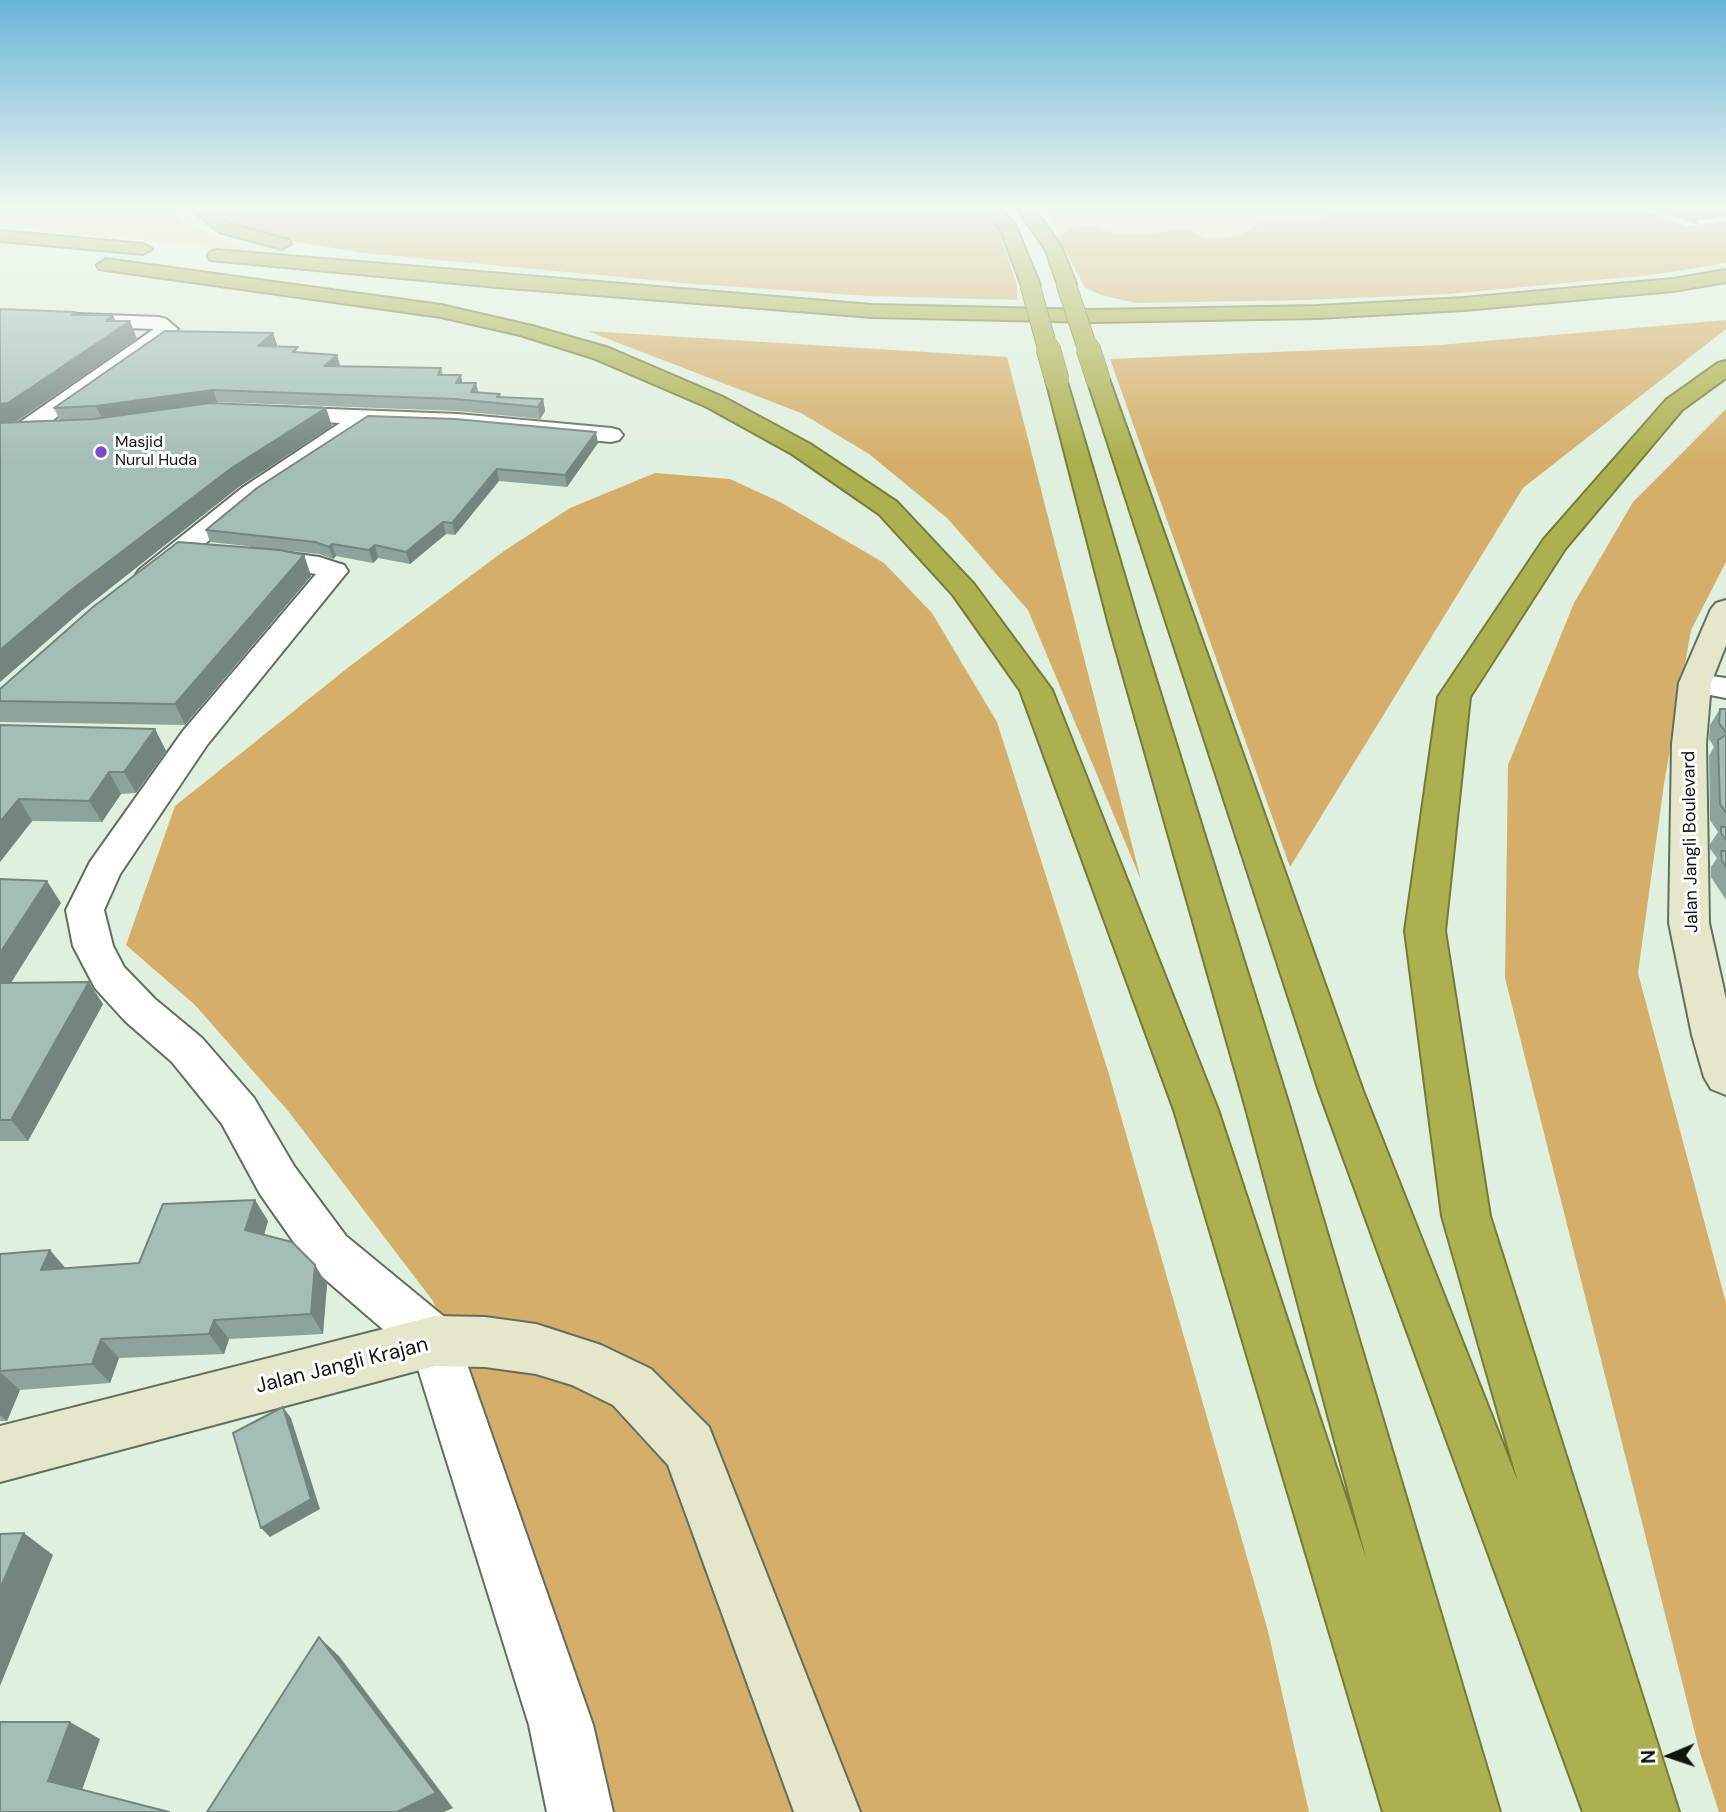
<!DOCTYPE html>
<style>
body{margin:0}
#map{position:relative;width:1726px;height:1812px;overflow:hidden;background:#e0f0de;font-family:"DM Sans",sans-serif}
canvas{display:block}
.north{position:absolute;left:1635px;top:1721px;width:70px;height:70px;-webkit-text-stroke:5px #fff;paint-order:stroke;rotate:268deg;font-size:19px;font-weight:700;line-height:28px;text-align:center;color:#10150f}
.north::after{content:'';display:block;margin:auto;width:24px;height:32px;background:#10150f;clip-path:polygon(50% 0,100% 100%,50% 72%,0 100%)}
</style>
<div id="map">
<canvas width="1726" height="1812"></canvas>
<div class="north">N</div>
</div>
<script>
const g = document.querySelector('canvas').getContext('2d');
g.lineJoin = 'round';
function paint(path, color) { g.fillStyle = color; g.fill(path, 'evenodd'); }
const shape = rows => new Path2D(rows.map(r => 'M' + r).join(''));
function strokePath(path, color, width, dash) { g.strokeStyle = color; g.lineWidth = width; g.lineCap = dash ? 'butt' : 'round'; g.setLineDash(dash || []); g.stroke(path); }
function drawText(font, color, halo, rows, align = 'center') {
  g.font = font + ' "DM Sans",sans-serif'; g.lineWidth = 6; g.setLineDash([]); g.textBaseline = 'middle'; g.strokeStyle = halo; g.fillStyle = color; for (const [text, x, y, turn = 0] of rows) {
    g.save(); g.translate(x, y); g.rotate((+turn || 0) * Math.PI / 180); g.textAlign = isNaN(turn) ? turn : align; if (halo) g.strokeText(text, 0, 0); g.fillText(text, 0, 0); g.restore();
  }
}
const green = shape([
 [0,208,173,208,181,219,245,250,0,226],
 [1049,208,1311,208,1327,211,1325,218,1311,221,1265,219,1242,234,1206,238,1184,229,1148,234,1114,234,1094,226,1074,225,1058,236]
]);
const forest = shape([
 [213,208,978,208,998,229,1017,285,1017,300,869,296,694,284,363,253,279,239,236,225],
 [1311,208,1433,211,1461,208,1635,208,1687,226,1726,221,1726,263,1651,275,1449,294,1307,300,1136,303,1101,295,1085,288,1058,236,1074,225,1094,226,1114,234,1148,234,1184,229,1206,238,1225,237,1242,234,1265,219,1311,221,1325,218,1326,211],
 [1726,320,1726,329,1523,488,1290,867,1110,359,1440,345],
 [587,331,1007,357,1141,880,1028,610,947,518,869,454,801,413],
 [1726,409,1726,562,1691,630,1664,784,1638,973,1726,1303,1726,1812,1719,1812,1700,1753,1505,978,1508,765,1574,603,1633,502],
 [655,473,730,479,780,502,884,563,932,613,997,722,1108,1071,1268,1631,1309,1812,545,1812,542,1645,486,1438,433,1301,289,1112,195,1005,126,945,175,806,350,666,504,551,570,508]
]);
const street = shape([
 [0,311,159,317,166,319,178,329,9,452,0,454,0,436,154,329,0,323,0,311],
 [277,407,458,414,611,428,619,430,623,435,619,440,611,442,458,428,370,425,260,498,159,582,149,585,139,582,135,576,139,570,242,488,340,423,269,419,265,414,269,409,277,407],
 [254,548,319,557,344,565,348,571,207,745,120,874,104,910,113,946,124,967,155,999,202,1038,254,1098,294,1166,346,1236,453,1324,593,1725,613,1812,547,1812,529,1725,414,1356,312,1268,260,1194,222,1124,172,1062,125,1021,95,988,73,946,66,910,90,862,183,731,316,574,244,562,240,556,244,550,254,548],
 [1695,674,1726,678,1726,698,1684,690,1679,683,1684,676,1695,674]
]);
const secondary = shape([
 [1726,600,1726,645,1711,683,1706,744,1709,923,1726,999,1726,1095,1711,1089,1704,1077,1692,1035,1669,923,1672,744,1679,683,1711,609,1716,603,1726,600],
 [435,1316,485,1317,536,1324,601,1345,651,1369,709,1427,860,1812,794,1812,668,1465,613,1405,572,1385,536,1374,485,1367,435,1366,0,1482,0,1426,435,1316]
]);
const highway = shape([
 [190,208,209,208,231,224,288,240,291,244,282,249,219,232,190,208],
 [981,208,999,208,1015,224,1040,285,1037,289,1023,289,1001,230,981,208],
 [1017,208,1034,208,1061,246,1076,284,1073,288,1059,288,1046,250,1017,208],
 [0,231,143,244,152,249,143,254,0,241,0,231],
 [217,250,872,305,1094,310,1318,306,1464,298,1673,279,1726,270,1726,282,1673,291,1464,310,1318,318,1094,322,872,317,497,287,210,260,208,256,210,252,217,250],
 [106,259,441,305,532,326,609,348,723,397,810,444,897,502,973,583,1052,690,1218,1110,1367,1561,1245,1105,1109,625,1046,380,1049,375,1065,375,1139,625,1289,1105,1500,1812,1383,1812,1174,1110,1020,690,953,595,879,514,792,454,707,407,593,358,520,335,441,317,99,269,97,265,106,259],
 [1726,361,1726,378,1682,410,1565,549,1470,697,1445,931,1490,1216,1679,1812,1583,1812,1319,1091,1087,379,1090,374,1098,372,1106,374,1109,379,1363,1091,1518,1482,1442,1216,1405,931,1438,697,1544,539,1666,400,1718,363,1726,361]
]);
const highwayBridgeFar1 = shape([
 [1066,284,1088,350],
 [1030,285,1048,350]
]);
const highwayBridge = shape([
 [1048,348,1057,380],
 [1088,348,1098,379]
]);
const wall = shape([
 [1649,208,1726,208,1726,216,1699,220,1697,225],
 [0,309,75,312,76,315,113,315,115,321,130,321,137,339,17,421,60,420,54,408,273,333,277,345,275,347,299,352,337,355,340,366,441,368,443,375,462,383,478,393,500,394,501,398,543,399,545,411,540,419,458,411,217,402,211,403,326,408,332,426,240,486,80,612,0,682],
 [598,443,567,487,499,481,455,535,446,534,410,564,378,558,373,563,336,556,333,559,319,554,210,542,206,530],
 [304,555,311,576,185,725,0,722,0,701],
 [1720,709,1726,709,1726,900,1711,877,1711,867,1717,858,1710,849,1710,844,1718,832,1710,820,1709,756,1714,747,1709,739,1710,725],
 [0,725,155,729,166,751,136,793,121,794,102,822,32,821,0,862],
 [0,879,61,903,11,983,103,1004,28,1141,0,1141],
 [255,1200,268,1221,264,1235,327,1284,323,1334,229,1339,224,1354,119,1358,110,1383,20,1390,7,1421,0,1421,0,1254,65,1268,139,1263]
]);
const shadedWall = shape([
 [1704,208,1726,208,1726,216,1699,220],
 [113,315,119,329,130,321,137,339,17,421,0,423,0,404],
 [273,333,277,345,262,357,258,346],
 [337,355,340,366,324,366],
 [461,375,463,387,456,383],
 [476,383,479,395,471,392],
 [213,390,217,402,102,418,96,406],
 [543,399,545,411,540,419,538,407],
 [326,408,332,426,240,486,80,612,0,682,0,650,70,591,233,467],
 [596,432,598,443,567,487,565,475],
 [497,469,499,481,455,535,452,523],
 [443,522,446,534,410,564,406,552],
 [332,544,336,556,333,559,329,547],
 [375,545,378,558,373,563,369,550],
 [304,555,311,576,185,725,175,704],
 [155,729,166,751,136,793,124,772],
 [109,772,121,794,102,822,89,801],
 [19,799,32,821,0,862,0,822],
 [47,881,61,903,0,1000,0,953],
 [89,982,103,1004,28,1141,11,1120],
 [255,1200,268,1221,259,1251,245,1230],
 [50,1250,68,1271,41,1270],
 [315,1265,327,1284,323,1334,311,1314],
 [214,1320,229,1339,224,1354,209,1334],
 [101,1339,119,1358,110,1383,92,1364],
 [0,1372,20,1390,7,1421,0,1415],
 [283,1407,291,1418,320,1509,270,1537,261,1528],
 [24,1533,53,1555,0,1686,0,1589],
 [319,1637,339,1656,453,1808,444,1812,397,1812],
 [70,1722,100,1739,80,1796,48,1781]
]);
const building = shape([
 [0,309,75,312,71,315,113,315,106,321,130,321,8,403,0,404,0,309],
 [165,331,273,333,258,346,298,347,293,352,337,355,324,366,441,368,438,375,461,375,456,383,476,383,471,392,500,394,497,397,543,399,538,407,455,399,213,390,96,406,54,408,165,331],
 [210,403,326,408,233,467,70,591,0,650,0,423,94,419,210,403],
 [368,416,455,419,596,432,565,475,497,469,452,523,443,522,406,552,375,545,369,550,332,544,329,547,315,542,206,530,257,488,368,416],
 [178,542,280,550,304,555,175,704,0,701,0,689,93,607,178,542],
 [1720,709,1726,709,1726,733,1719,723,1720,709],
 [0,725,155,729,124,772,109,772,89,801,19,799,0,822,0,725],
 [1726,735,1726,813,1720,804,1718,740,1726,735],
 [1721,827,1726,827,1726,840,1721,833,1721,827],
 [1721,851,1726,851,1726,867,1722,861,1721,851],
 [0,879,47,881,0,953,0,879],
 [89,982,11,1120,0,1120,0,983,89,982],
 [255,1200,245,1230,292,1242,315,1265,311,1314,214,1320,209,1334,101,1339,92,1364,0,1371,0,1254,50,1250,41,1270,139,1263,163,1204,255,1200],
 [283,1407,311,1499,261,1528,233,1433,283,1407],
 [24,1533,0,1589,0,1534,24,1533],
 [319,1637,436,1793,397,1812,207,1812,319,1637],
 [0,1722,70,1722,48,1781,169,1812,0,1812,0,1722]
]);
const markers = [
 [101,452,7,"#784dc6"]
];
const farPoinames = [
 ["Masjid",115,443],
 ["Nurul Huda",115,461]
];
const streetNames = [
 ["Jalan Jangli Boulevard",1691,842,-91]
];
const nearStreetnames = [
 ["Jalan Jangli Krajan",342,1366,-14]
];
paint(green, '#f4d8a9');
paint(forest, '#d5ae69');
strokePath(street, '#616f5f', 4);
strokePath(secondary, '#616f5f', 4);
strokePath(highway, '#757a38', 4);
paint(street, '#fff');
paint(secondary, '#e6e7ca');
paint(highway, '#acb04e');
strokePath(highwayBridgeFar1, '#757a38', 21, []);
strokePath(highwayBridge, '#757a38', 25, []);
strokePath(highwayBridgeFar1, '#acb04e', 19);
strokePath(highwayBridge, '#acb04e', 24);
paint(wall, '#8ea39c');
paint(shadedWall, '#74857f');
paint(building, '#a5beb5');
strokePath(building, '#74857f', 2);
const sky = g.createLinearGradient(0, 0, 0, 462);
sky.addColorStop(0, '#69b5d8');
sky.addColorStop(0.45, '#f1f8f0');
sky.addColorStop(1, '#f1f8f000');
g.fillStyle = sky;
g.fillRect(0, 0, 1726, 462);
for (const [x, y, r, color] of markers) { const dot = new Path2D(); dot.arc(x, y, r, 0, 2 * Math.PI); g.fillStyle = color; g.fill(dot); strokePath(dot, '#fff', 2.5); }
drawText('16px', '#10150f', '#fff', farPoinames, 'left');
drawText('18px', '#10150f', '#fff', streetNames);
drawText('21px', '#10150f', '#fff', nearStreetnames);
</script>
